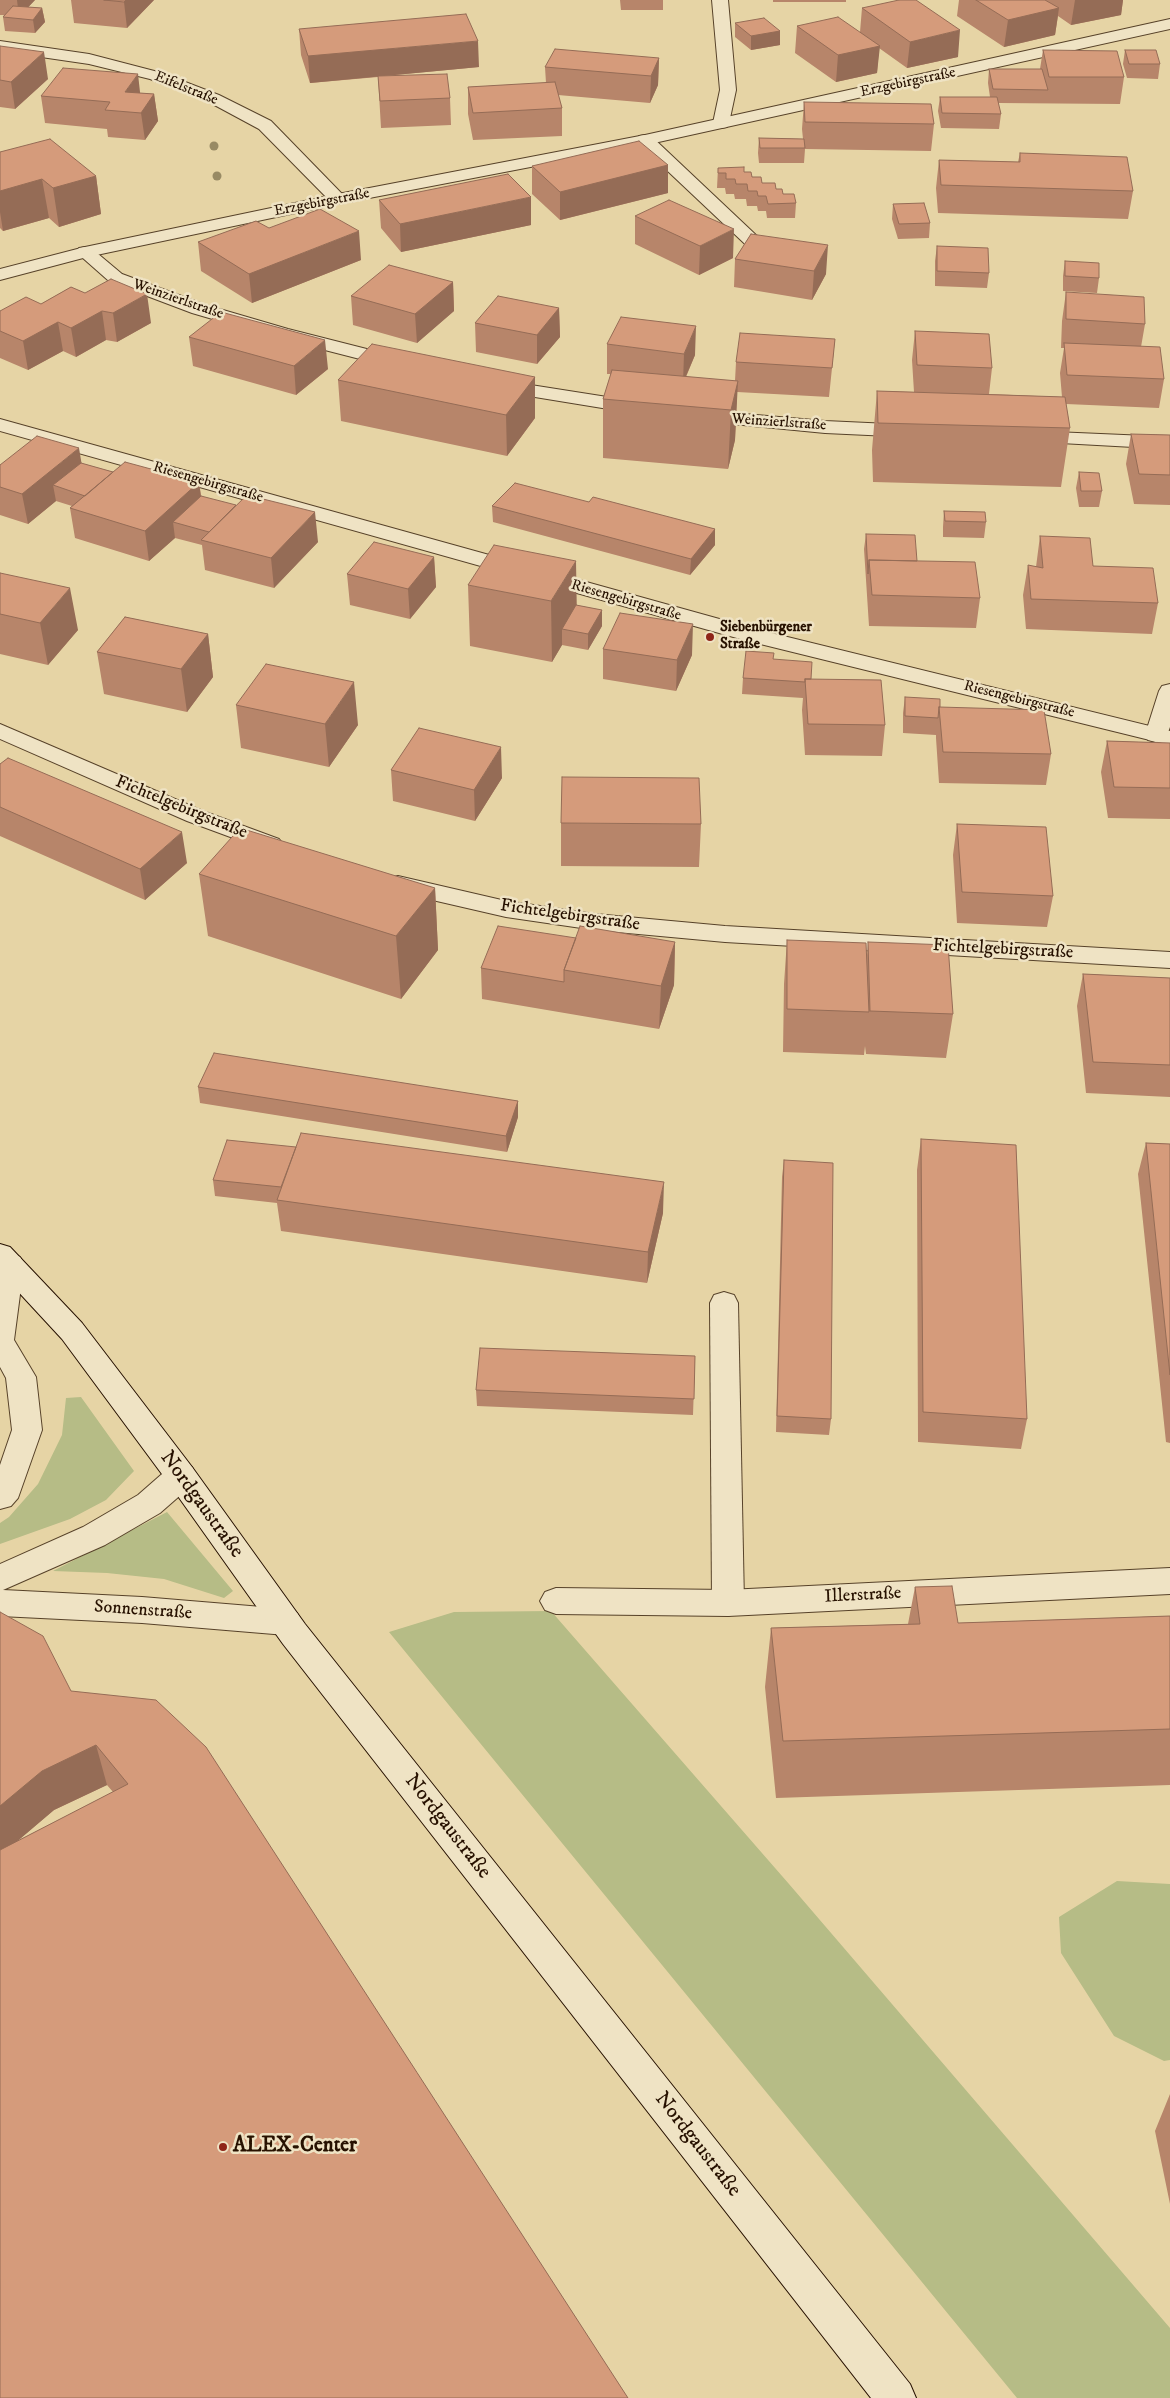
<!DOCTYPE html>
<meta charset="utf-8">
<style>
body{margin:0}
canvas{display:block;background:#e6d4a5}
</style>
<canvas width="1170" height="2398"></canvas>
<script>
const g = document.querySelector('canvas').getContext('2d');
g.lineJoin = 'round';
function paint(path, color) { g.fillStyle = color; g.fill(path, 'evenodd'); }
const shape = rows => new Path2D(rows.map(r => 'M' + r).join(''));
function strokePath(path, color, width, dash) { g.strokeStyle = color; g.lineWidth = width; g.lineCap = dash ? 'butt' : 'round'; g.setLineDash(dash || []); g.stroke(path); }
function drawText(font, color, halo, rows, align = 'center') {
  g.font = font + ' "IM FELL DW Pica",serif'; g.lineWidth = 5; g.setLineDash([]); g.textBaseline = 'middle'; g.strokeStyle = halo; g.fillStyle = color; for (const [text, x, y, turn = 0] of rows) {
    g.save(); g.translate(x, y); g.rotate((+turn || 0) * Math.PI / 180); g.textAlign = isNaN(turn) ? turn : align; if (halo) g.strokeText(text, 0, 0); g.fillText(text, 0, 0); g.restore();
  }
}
const green = shape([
 [81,1397,134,1471,106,1500,70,1519,0,1544,0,1523,9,1517,38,1484,62,1435,66,1398],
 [167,1512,233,1591,224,1598,164,1579,107,1573,53,1571],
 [551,1611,789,1884,1170,2328,1170,2398,1017,2398,389,1632,454,1612],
 [1117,1881,1170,1884,1170,2060,1164,2061,1114,2036,1061,1953,1059,1917]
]);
const service = shape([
 [724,1292,734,1295,738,1303,744,1603,739,1612,728,1616,717,1612,712,1603,710,1303,714,1295,724,1292]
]);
const minor = shape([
 [712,0,728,0,736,90,729,123,727,127,721,128,715,127,713,123,720,90,712,0],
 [0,41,89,54,162,73,219,95,271,121,347,199,344,203,338,204,332,203,259,129,207,101,150,79,89,64,0,51,0,41],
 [645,135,651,136,757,236,760,240,757,244,745,244,639,144,637,140,639,136,645,135],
 [85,247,91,248,122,274,206,305,288,329,406,359,409,363,406,367,399,369,274,337,192,313,110,282,76,252,79,248,85,247],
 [499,380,639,402,646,404,649,408,646,412,639,414,492,390,489,386,492,382,499,380],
 [699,410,825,421,911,425,918,427,921,431,918,435,911,437,825,433,692,420,689,416,692,412,699,410],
 [1031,431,1170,437,1170,449,1024,441,1021,437,1024,433,1031,431],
 [1170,684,1170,727,1167,735,1164,740,1156,742,1148,740,1145,735,1159,691,1162,686,1170,684],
 [0,724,203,811,279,839,283,844,279,849,271,852,187,821,0,739,0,724],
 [398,876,506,901,595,914,725,926,1170,952,1170,968,725,942,595,930,506,917,389,890,386,884,389,878,398,876],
 [10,1253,20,1257,24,1264,14,1340,36,1377,42,1430,18,1498,11,1506,0,1509,0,1465,12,1430,6,1378,0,1367,0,1257,10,1253],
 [181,1464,192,1467,196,1476,192,1485,160,1513,105,1545,3,1590,142,1597,286,1609,297,1613,302,1622,297,1631,286,1635,142,1623,0,1616,0,1564,83,1527,138,1495,170,1467,181,1464],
 [1170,1568,1170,1594,728,1616,556,1614,545,1610,540,1601,545,1592,556,1588,728,1590,1170,1568]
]);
const tertiary = shape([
 [1170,19,1170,29,645,145,338,204,87,257,0,280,0,269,85,247,338,194,645,135,1170,19],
 [0,419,759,630,1170,731,1170,745,744,640,0,431,0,419]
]);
const secondary = shape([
 [0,1244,10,1247,82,1323,192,1467,305,1624,910,2384,916,2398,871,2398,283,1644,170,1485,62,1339,0,1272,0,1244]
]);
const trees = [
 [214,146],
 [217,176]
];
const wall = shape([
 [0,0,35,0,28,7,42,8,45,22,35,33,5,31,3,17,4,15,0,15],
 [71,0,154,0,127,28,74,23],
 [620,0,663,0,663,10,621,10],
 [773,0,846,0,846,2,773,2],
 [959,0,1123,0,1121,15,1071,25,1058,16,1055,35,1004,47,957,16],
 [862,8,958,57,907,68,879,48,877,73,836,82,795,53,797,26,860,32],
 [735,23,780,31,780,45,751,50,735,37],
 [299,29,479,67,384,76,450,98,451,125,381,128,378,77,310,83,301,55],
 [0,46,48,79,15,109,0,107],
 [1043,50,1124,77,1120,104,998,103,1001,114,999,129,941,128,938,111,940,97,990,97,988,83,989,69,1040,69],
 [1125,50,1160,64,1158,79,1127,78,1123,64],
 [659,58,658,85,650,103,558,95,562,108,562,136,473,140,468,114,468,87,546,83,545,67],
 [140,93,154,94,158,121,145,140,108,137,107,129,45,123,41,96],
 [804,102,934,124,931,151,805,149,804,163,759,163,758,153,759,138,803,139,802,129],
 [0,152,96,176,101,214,59,227,49,218,3,231,0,228],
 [1020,153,1133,191,1128,219,938,213,936,188,939,160,1018,162],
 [668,165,668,193,560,220,532,194,532,166],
 [718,168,744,172,762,183,776,189,796,203,795,218,767,218,766,211,758,211,757,206,747,206,746,199,735,199,734,194,726,194,725,188,717,188],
 [379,200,531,225,401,252,381,228],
 [893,204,930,223,929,238,898,239,892,219],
 [635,216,733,258,699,275,635,244],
 [751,234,826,274,812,300,734,287,735,259],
 [198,242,361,260,252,303,201,271],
 [937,246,989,273,987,288,935,286,935,261],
 [1065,261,1099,278,1097,293,1063,291,1063,276],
 [453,282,454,311,417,343,353,325,351,296],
 [71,287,151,323,117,342,106,340,76,357,63,351,28,370,0,358,0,311,41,304],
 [1066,292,1145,324,1141,347,1164,379,1159,408,1066,404,1070,428,1061,487,873,482,872,450,877,391,914,392,912,360,915,331,992,368,989,394,1062,397,1060,373,1064,348,1061,348,1062,321],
 [559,308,560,337,537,364,476,352,475,323],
 [189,337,328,369,296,395,193,366],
 [835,339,829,397,737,392,735,440,728,469,603,458,603,399,611,374,607,374,607,344,695,355,686,377,735,381,736,362],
 [535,377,535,418,507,456,341,421,338,380],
 [1131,434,1170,435,1170,505,1134,504,1126,464],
 [81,463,113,472,199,482,201,496,318,542,274,588,205,570,202,545,175,538,149,561,75,538,70,508,72,506,56,501,28,524,0,515,0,465],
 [1079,472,1102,491,1099,507,1079,507,1076,488],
 [589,502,715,529,715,545,690,575,493,522,492,506],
 [944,511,986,522,984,538,943,537,943,527],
 [866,534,917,561,980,598,976,628,869,626,864,549],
 [1040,536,1158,603,1152,634,1026,629,1023,595,1028,565,1036,567],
 [434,557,436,587,410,619,350,605,347,574],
 [0,573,78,630,48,665,0,654],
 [468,585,602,610,602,626,588,650,562,645,552,662,470,646],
 [125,617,208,634,213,677,187,712,104,694,97,652],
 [603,649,692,655,676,691,603,679],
 [774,659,811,679,885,725,882,756,805,755,802,710,803,698,742,694,743,678],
 [905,697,940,707,1051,754,1046,785,939,783,936,738,936,735,903,733,903,713],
 [236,705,358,725,329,767,241,748],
 [1107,741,1170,743,1170,819,1108,818,1101,772],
 [0,764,187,863,145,900,0,836],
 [391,770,502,778,475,821,393,801],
 [561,823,701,824,699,867,561,866],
 [957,824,1053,896,1047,927,957,923,953,855],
 [199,874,435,888,438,950,401,999,208,936],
 [576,938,675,942,674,985,659,1029,482,999,481,968],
 [787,940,867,955,868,942,953,1014,946,1058,866,1054,865,1046,864,1055,783,1052,784,984],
 [1083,974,1170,978,1170,1097,1086,1093,1077,1006],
 [198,1087,518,1101,518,1117,507,1152,200,1103],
 [921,1139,1027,1419,1021,1449,918,1442,917,1170],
 [1146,1143,1170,1144,1170,1443,1166,1442,1138,1174],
 [784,1160,831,1419,829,1435,776,1432,782,1177],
 [213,1180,663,1213,647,1283,281,1231,277,1203,215,1196],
 [695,1356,693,1415,477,1406,476,1390],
 [915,1587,958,1623,1170,1616,1170,1785,776,1798,765,1687,771,1628,908,1624],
 [0,1612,71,1691,628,2398,0,2398],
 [107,1785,113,1792,16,1842,54,1810],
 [1170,2094,1170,2204,1155,2131]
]);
const shadedWall = shape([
 [17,0,35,0,19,17],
 [126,0,154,0,127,28,124,2],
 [1075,0,1123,0,1121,15,1071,25],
 [42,8,45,22,35,33,33,20],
 [1059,8,1055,35,1004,47,1008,20],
 [960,30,958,57,907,68,910,42],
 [780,31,780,45,751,50,751,36],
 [478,41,479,67,310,83,308,56],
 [880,46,877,73,836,82,838,55],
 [44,52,48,79,15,109,11,82],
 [659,58,658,85,650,103,651,76],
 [138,74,141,101,125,92],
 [154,94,158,121,145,140,141,113],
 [668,165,668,193,560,220,560,192],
 [96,176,101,214,59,227,53,188],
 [42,179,49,218,3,231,0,212,0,191],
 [531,197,531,225,401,252,400,224],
 [734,229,733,258,699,275,700,246],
 [359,231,361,260,252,303,249,274],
 [828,245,826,274,812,300,814,271],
 [453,282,454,311,417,343,415,314],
 [147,294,151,323,117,342,113,313],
 [559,308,560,337,537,364,537,335],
 [102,311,106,340,76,357,71,328],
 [58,322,63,351,28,370,23,341],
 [696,326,695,355,683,383,684,354],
 [325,340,328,369,296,395,294,366],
 [535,377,535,418,507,456,506,415],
 [738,381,735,440,728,469,731,410],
 [79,448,84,478,53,485,56,501,28,524,22,494],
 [199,482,203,512,173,522,175,538,149,561,145,531],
 [315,512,318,542,274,588,271,558],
 [715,529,715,545,690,575,691,559],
 [434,557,436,587,410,619,408,589],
 [576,561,577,621,562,629,562,645,552,662,551,601],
 [70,588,78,630,48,665,40,623],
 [602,610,602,626,588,650,588,634],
 [693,624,692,655,676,691,677,660],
 [208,634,213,677,187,712,181,669],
 [354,682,358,725,329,767,325,724],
 [501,747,502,778,475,821,474,790],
 [182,832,187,863,145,900,140,869],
 [435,888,438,950,401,999,396,936],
 [675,942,674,985,659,1029,661,986],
 [518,1101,518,1117,507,1152,506,1136],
 [664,1182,663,1213,647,1283,648,1252],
 [96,1745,107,1785,54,1810,0,1856,0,1806,42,1771]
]);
const building = shape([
 [104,0,126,0,124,2,104,0],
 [899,0,916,0,960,30,910,42,862,8,899,0],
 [976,0,1045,0,1059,8,1008,20,976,0],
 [13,6,42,8,33,20,3,17,13,6],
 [466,14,478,41,308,56,299,29,466,14],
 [838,17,880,46,838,55,797,26,838,17],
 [764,18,780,31,751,36,735,23,764,18],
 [0,46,44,52,11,82,0,80,0,46],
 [555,49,659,58,651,76,545,67,555,49],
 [1043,50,1117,51,1124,77,1049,77,1043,50],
 [1125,50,1156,50,1160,64,1129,64,1125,50],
 [63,68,138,74,125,92,154,94,141,113,105,110,110,102,41,96,63,68],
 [989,69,1042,69,1048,90,993,89,989,69],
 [447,74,450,98,380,101,378,76,447,74],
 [555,82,562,108,473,113,468,87,555,82],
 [940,97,997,97,1001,114,942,113,940,97],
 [804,102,931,104,934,124,805,122,804,102],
 [759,138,804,139,805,148,760,148,759,138],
 [50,139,96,176,53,188,42,179,0,191,0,152,50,139],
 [639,141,668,165,560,192,532,166,639,141],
 [1020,153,1127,157,1133,191,941,185,939,160,1020,162,1020,153],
 [744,167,744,172,751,172,752,177,761,177,762,183,775,183,776,189,782,189,783,194,794,194,796,203,768,204,766,196,758,196,757,191,748,191,747,184,736,184,735,179,726,179,726,173,718,173,718,168,744,167],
 [508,174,531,197,400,224,379,200,508,174],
 [669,200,734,229,700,246,635,216,669,200],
 [924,203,930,223,899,224,893,204,924,203],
 [320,209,359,231,249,274,198,242,256,221,269,228,320,209],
 [751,234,828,245,814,271,735,259,751,234],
 [937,246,988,248,989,273,937,271,937,246],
 [1065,261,1099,263,1099,278,1065,276,1065,261],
 [389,265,453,282,415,314,351,296,389,265],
 [111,279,147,294,113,313,102,311,71,328,58,322,23,341,0,331,0,311,26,297,41,304,71,287,85,293,111,279],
 [1066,292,1144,297,1145,324,1066,319,1066,292],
 [498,296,559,308,537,335,475,323,498,296],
 [221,312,325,340,294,366,189,337,221,312],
 [621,317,696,326,684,354,607,344,621,317],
 [915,331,989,334,992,368,917,365,915,331],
 [740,333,835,339,832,368,736,362,740,333],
 [1064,343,1160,347,1164,379,1067,375,1064,343],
 [372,344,535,377,506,415,338,380,372,344],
 [612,370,738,381,731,410,603,399,612,370],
 [877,391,1065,397,1070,428,878,423,877,391],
 [1131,434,1170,435,1170,475,1139,474,1131,434],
 [37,436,79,448,22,494,0,487,0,465,37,436],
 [125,462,199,482,145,531,70,508,125,462],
 [81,463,113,472,85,496,53,485,81,463],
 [1079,472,1099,473,1102,491,1081,491,1079,472],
 [515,483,589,502,593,497,715,529,691,559,492,506,515,483],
 [247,495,315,512,271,558,201,540,247,495],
 [201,496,236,505,209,532,173,522,201,496],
 [944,511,985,512,986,522,945,521,944,511],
 [866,534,915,535,917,561,869,560,868,574,866,534],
 [1040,536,1090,538,1093,566,1153,568,1158,603,1031,599,1028,565,1043,568,1040,536],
 [374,542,434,557,408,589,347,574,374,542],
 [494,545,576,561,551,601,468,585,494,545],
 [869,560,975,562,980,598,872,595,869,560],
 [0,573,70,588,40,623,0,614,0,573],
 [576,605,602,610,588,634,562,629,576,605],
 [620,613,693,624,677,660,603,649,620,613],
 [125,617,208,634,181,669,97,652,125,617],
 [746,651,774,653,773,659,812,662,811,679,805,679,805,682,743,678,746,651],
 [266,664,354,682,325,724,236,705,266,664],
 [805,679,881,680,885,725,808,724,805,679],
 [905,697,940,699,940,707,939,707,938,718,905,716,905,697],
 [939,707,1044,710,1051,754,943,752,939,707],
 [419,728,501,747,474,790,391,770,419,728],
 [1107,741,1170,743,1170,788,1114,787,1107,741],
 [8,758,182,832,140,869,0,807,0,764,8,758],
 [562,777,699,778,701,824,561,823,562,777],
 [957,824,1046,827,1053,896,962,892,957,824],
 [240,828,435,888,396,936,199,874,240,828],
 [498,926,576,938,564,970,564,982,481,968,498,926],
 [580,926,675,942,661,986,564,970,580,926],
 [787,940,866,943,869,1012,787,1009,787,940],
 [868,942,948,945,953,1014,870,1011,868,942],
 [1083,974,1170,978,1170,1065,1093,1062,1083,974],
 [214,1053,518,1101,506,1136,198,1087,214,1053],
 [301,1133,664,1182,648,1252,277,1200,301,1133],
 [921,1139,1016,1145,1027,1419,923,1412,921,1139],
 [227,1140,296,1147,281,1187,213,1180,227,1140],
 [1146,1143,1170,1144,1170,1375,1146,1143],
 [784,1160,833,1163,831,1419,777,1416,784,1160],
 [480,1348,695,1356,694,1399,476,1390,480,1348],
 [952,1586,958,1623,1170,1616,1170,1729,783,1741,771,1628,920,1624,915,1587,952,1586],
 [0,1612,43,1636,71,1691,156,1700,206,1747,628,2398,0,2398,0,1850,128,1784,96,1745,42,1771,0,1806,0,1612]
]);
const markers = [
 [710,637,5,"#8f2418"],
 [223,2147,5,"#8f2418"]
];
const farStreetnames = [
 ["Erzgebirgstraße",908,83,-12],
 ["Eifelstraße",186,89,22],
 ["Erzgebirgstraße",322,203,-11],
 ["Weinzierlstraße",178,300,19],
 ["Weinzierlstraße",779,423,4],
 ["Riesengebirgstraße",208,483,16],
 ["Riesengebirgstraße",626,601,16],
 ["Riesengebirgstraße",1019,700,14]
];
const farPoinames = [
 ["Siebenbürgener",720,628],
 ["Straße",720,645]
];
const streetNames = [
 ["Fichtelgebirgstraße",181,808,22],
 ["Fichtelgebirgstraße",570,916,8],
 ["Fichtelgebirgstraße",1003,950,3],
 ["Illerstraße",863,1596,-3],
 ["Sonnenstraße",143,1611,4]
];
const nearStreetnames = [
 ["Nordgaustraße",201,1505,54],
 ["Nordgaustraße",447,1827,52],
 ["Nordgaustraße",697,2145,52]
];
const nearPoinames = [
 ["ALEX-Center",233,2147]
];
paint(green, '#b6bc86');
strokePath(service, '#574229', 2);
strokePath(minor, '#574229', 2);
strokePath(tertiary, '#574229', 2);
strokePath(secondary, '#271100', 2);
paint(service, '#efe3c4');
paint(minor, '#efe3c4');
paint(tertiary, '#efe3c4');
paint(secondary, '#efe3c4');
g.fillStyle = '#988a64';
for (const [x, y] of trees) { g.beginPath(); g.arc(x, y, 4.5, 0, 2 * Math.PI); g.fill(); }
paint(wall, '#b7856a');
paint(shadedWall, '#956c56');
paint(building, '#d59b7b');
strokePath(building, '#956c56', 1);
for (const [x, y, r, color] of markers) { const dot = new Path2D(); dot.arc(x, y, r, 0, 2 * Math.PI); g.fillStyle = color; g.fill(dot); strokePath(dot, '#efe3c4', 2); }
drawText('15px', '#271100', '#efe3c4', farStreetnames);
drawText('bold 15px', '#271100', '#efe3c4', farPoinames, 'left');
drawText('18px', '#271100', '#efe3c4', streetNames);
drawText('21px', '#271100', '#efe3c4', nearStreetnames);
drawText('bold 21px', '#271100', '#efe3c4', nearPoinames, 'left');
</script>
